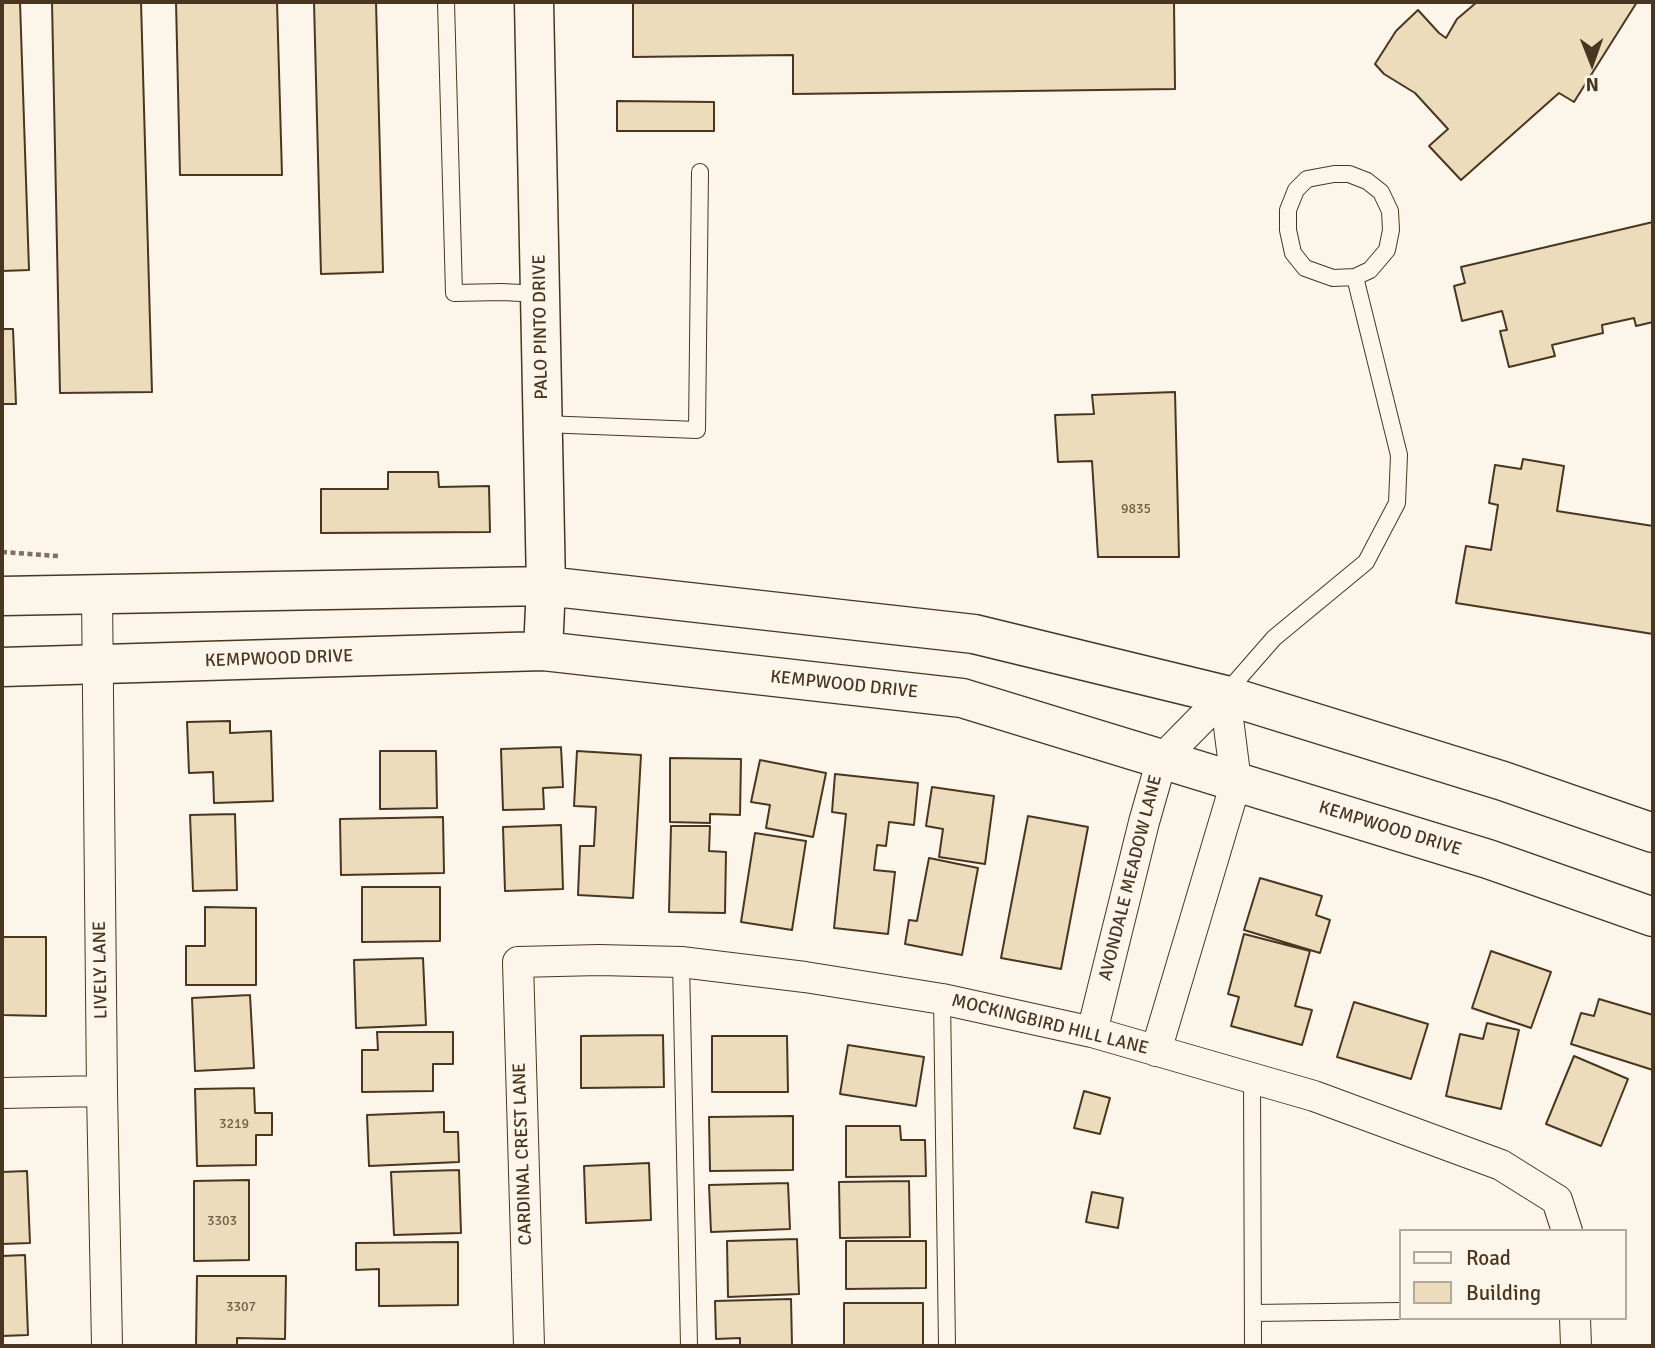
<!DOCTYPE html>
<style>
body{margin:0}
#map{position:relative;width:1655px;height:1348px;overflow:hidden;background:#fbf6e9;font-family:Signika,sans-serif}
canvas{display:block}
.frame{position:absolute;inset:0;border:4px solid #4a3520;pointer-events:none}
.legend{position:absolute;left:1399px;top:1229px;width:228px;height:91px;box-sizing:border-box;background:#fbf6e9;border:2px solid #b4a999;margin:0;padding:9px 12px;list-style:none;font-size:21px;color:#4a3520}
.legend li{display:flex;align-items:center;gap:14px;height:35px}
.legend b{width:35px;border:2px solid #b4a999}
.north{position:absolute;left:1557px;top:28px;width:70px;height:70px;-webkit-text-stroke:5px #fbf6e9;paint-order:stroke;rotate:179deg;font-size:19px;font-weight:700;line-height:28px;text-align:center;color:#4a3520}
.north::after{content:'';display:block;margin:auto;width:24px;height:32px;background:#4a3520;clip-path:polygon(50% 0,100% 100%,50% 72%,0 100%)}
</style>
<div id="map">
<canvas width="1655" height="1348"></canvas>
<div class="frame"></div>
<ul class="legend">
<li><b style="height:9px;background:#fbf6e9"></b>Road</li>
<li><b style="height:19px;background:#ecdcbc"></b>Building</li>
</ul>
<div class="north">N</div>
</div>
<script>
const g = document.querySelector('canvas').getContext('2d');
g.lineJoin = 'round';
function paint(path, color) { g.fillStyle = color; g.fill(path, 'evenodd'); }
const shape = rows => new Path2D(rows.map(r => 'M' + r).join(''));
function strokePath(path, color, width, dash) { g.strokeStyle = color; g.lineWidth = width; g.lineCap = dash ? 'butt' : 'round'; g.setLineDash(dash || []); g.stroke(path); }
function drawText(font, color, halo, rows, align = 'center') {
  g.font = font + ' Signika,sans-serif'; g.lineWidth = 5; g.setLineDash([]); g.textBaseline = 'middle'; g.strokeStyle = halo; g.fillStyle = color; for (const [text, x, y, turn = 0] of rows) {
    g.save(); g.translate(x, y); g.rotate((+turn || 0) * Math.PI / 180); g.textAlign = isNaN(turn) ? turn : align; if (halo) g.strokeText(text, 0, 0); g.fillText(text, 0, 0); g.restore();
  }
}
const building = shape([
 [2,2,20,2,29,270,2,271,2,2],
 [52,2,141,2,152,392,60,393,52,2],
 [176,2,277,2,282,175,180,175,176,2],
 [314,2,376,2,383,272,321,274,314,2],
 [633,2,1174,2,1175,89,793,94,793,55,633,57,633,2],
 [1477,2,1637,2,1574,102,1559,93,1461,180,1429,146,1448,129,1415,93,1384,74,1375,64,1396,31,1418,10,1439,33,1446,38,1457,19,1477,2],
 [617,101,714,102,714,131,617,131,617,101],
 [1653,222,1653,322,1636,326,1634,318,1602,325,1603,333,1552,345,1555,356,1509,367,1500,331,1507,330,1502,311,1462,321,1454,286,1465,283,1461,267,1653,222],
 [2,329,13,329,16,404,2,404,2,329],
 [1175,392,1179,557,1098,557,1092,461,1058,462,1055,415,1094,414,1092,395,1175,392],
 [1523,459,1564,466,1557,511,1653,526,1653,634,1456,603,1466,546,1491,550,1498,505,1489,503,1495,465,1521,469,1523,459],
 [388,472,438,472,439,487,489,486,490,532,321,533,321,489,388,489,388,472],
 [230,721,230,733,271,731,273,801,214,803,213,772,189,773,187,722,230,721],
 [561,747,563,787,543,788,544,809,503,810,501,749,561,747],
 [380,751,436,751,437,808,380,809,380,751],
 [577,751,641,755,633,898,578,895,580,846,594,846,596,807,574,806,577,751],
 [670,758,741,759,740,815,710,814,710,823,670,822,670,758],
 [760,760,826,773,813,837,766,828,770,805,751,802,760,760],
 [835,774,918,783,914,825,889,822,886,846,877,845,874,870,895,872,888,934,834,928,846,814,832,812,835,774],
 [932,787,994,796,985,864,939,857,943,829,926,826,932,787],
 [235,814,237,890,193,891,190,815,235,814],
 [1028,816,1088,827,1061,969,1001,958,1028,816],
 [443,817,444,873,341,875,340,819,443,817],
 [561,825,563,889,505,891,503,827,561,825],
 [671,826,710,826,709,851,726,852,725,913,669,912,671,826],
 [755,833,806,841,792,930,741,922,755,833],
 [929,858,978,868,962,955,905,944,909,920,917,921,929,858],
 [1260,878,1322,896,1316,915,1330,920,1320,953,1244,930,1260,878],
 [362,887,440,887,440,941,362,942,362,887],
 [205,907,256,908,256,985,186,985,186,946,205,946,205,907],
 [1244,934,1310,951,1295,1006,1312,1010,1302,1045,1231,1026,1239,997,1228,994,1244,934],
 [2,937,46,937,46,1016,2,1015,2,937],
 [1491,951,1551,972,1531,1028,1472,1008,1491,951],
 [423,958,426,1025,356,1028,354,960,423,958],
 [250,995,254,1068,195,1071,192,998,250,995],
 [1599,999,1653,1015,1653,1070,1571,1044,1581,1013,1594,1016,1599,999],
 [1354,1002,1428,1024,1411,1079,1337,1057,1354,1002],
 [1487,1023,1519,1030,1501,1109,1446,1096,1460,1034,1483,1039,1487,1023],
 [377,1032,453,1032,453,1064,433,1064,433,1091,362,1092,362,1050,378,1050,377,1032],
 [663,1035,664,1087,581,1088,581,1036,663,1035],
 [712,1036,787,1036,788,1092,712,1092,712,1036],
 [848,1045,924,1057,916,1106,840,1094,848,1045],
 [1574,1056,1628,1079,1601,1146,1546,1124,1574,1056],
 [254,1088,255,1113,272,1113,272,1135,256,1135,256,1165,197,1166,195,1089,254,1088],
 [1084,1091,1110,1098,1100,1134,1074,1128,1084,1091],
 [444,1112,444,1132,458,1132,459,1162,369,1166,367,1115,444,1112],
 [793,1116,793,1170,710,1171,709,1117,793,1116],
 [846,1126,900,1126,901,1140,925,1140,926,1176,846,1177,846,1126],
 [649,1163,651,1220,586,1223,584,1166,649,1163],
 [459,1170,461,1233,394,1235,391,1172,459,1170],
 [27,1171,30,1243,2,1244,2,1172,27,1171],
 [249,1180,249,1260,194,1261,194,1181,249,1180],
 [909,1181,910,1237,840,1238,839,1182,909,1181],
 [788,1183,790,1229,711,1232,709,1185,788,1183],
 [1092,1192,1123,1198,1118,1228,1086,1222,1092,1192],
 [797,1239,799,1294,728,1297,727,1241,797,1239],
 [846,1241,926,1241,926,1288,846,1289,846,1241],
 [458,1242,458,1305,379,1306,379,1269,356,1270,356,1243,458,1242],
 [25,1255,28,1335,2,1336,2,1256,25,1255],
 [197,1276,286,1276,285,1339,237,1338,237,1346,196,1346,197,1276],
 [791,1299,792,1346,740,1346,740,1338,716,1339,715,1301,791,1299],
 [844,1303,923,1303,923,1346,844,1346,844,1303]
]);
const path = shape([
 [2,552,58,556]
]);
const lane = shape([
 [446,2,454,293,502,292,540,294],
 [1334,174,1349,174,1367,181,1381,192,1390,211,1391,230,1387,250,1370,270,1355,277,1333,278,1305,268,1293,253,1288,230,1288,210,1296,190,1307,179,1334,174],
 [543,424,697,430,700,172],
 [1226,693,1274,638,1366,562,1397,503,1399,455,1355,277],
 [681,962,689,1346],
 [942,999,947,1346],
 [1252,1078,1253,1346],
 [1253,1313,1401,1311]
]);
const street = shape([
 [97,593,102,1091,107,1346],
 [1092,1032,1144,822,1162,759,1225,695],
 [1156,1051,1236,782,1225,695],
 [2,1093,102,1091],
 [1575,1318,1576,1346],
 [529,1346,518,962,599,960,681,962,805,977,942,999,1092,1032,1314,1096,1501,1165,1557,1200,1567,1231]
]);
const secondary = shape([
 [534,2,546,586,543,651],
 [2,596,546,586,974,634,1225,695,1503,781,1653,833],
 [2,667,543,651,962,698,1488,859,1653,917]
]);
const numberNames = [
 ["9835",1136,509],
 ["3219",234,1124],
 ["3303",222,1221],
 ["3307",241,1307]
];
const streetNames = [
 ["PALO PINTO DRIVE",541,327,-91],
 ["KEMPWOOD DRIVE",279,659,-2],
 ["KEMPWOOD DRIVE",844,685,6],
 ["KEMPWOOD DRIVE",1390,829,17],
 ["AVONDALE MEADOW LANE",1131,878,-76],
 ["LIVELY LANE",101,970,-91],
 ["MOCKINGBIRD HILL LANE",1050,1025,14],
 ["CARDINAL CREST LANE",523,1154,-92]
];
paint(building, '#ecdcbc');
strokePath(building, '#4a3520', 2);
strokePath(lane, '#4a3520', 18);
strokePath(street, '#4a3520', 32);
strokePath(secondary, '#4a3520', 41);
strokePath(path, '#7f6f5c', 4.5, [5, 3.5]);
strokePath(lane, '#fbf6e9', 16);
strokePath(street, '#fbf6e9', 30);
strokePath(secondary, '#fbf6e9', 38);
drawText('14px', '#725f47', null, numberNames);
drawText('18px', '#4a3520', '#fbf6e9', streetNames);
</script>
